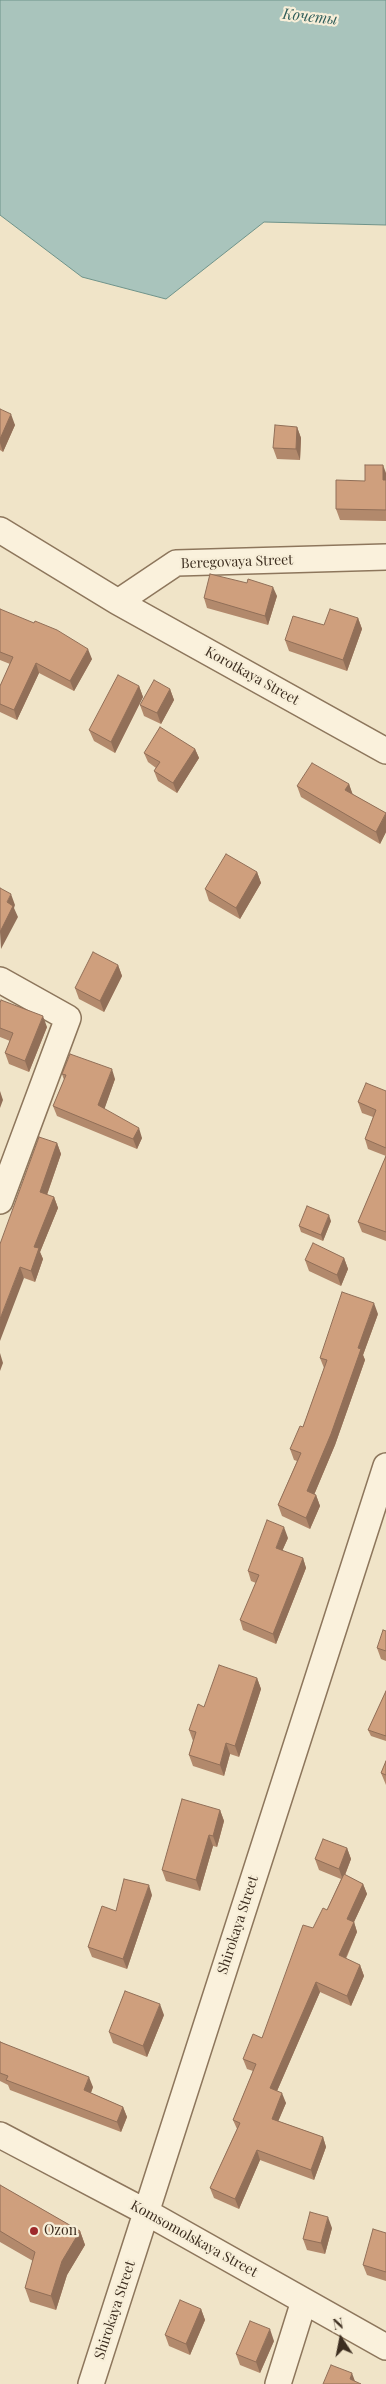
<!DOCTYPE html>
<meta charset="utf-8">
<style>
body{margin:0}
#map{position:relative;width:386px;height:2384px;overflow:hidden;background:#f0e4c8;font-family:"Playfair Display",serif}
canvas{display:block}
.north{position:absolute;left:316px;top:2314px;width:50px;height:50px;-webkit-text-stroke:4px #f7eed8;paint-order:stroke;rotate:349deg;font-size:14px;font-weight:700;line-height:20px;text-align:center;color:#3d2e20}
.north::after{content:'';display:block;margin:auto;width:18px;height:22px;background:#3d2e20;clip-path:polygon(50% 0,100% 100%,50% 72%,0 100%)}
</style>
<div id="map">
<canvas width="386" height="2384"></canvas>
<div class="north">N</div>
</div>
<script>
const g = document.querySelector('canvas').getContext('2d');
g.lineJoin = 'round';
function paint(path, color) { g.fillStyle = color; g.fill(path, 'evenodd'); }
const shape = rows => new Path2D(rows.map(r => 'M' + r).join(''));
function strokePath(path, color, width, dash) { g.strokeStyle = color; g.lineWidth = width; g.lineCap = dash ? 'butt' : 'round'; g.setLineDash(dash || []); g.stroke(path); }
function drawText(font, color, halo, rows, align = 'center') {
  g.font = font + ' "Playfair Display",serif'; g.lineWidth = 4.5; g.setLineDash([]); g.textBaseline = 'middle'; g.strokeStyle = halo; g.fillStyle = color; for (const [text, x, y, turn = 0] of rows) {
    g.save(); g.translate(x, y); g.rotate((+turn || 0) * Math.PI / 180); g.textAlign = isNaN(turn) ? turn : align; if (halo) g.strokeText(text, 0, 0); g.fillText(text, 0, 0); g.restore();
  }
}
const water = shape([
 [0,0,386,0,386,225,264,222,166,299,82,277,0,215,0,0]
]);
const minor = shape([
 [0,530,118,602,176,563,386,557],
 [118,602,386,751],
 [0,980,68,1018,0,1201],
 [0,2135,146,2212,386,2347],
 [91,2384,386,1466],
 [278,2384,304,2301]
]);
const wall = shape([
 [0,409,15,425,3,452,0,450],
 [297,427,301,438,300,460,277,459,273,448],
 [386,473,386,521,340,520,336,509,365,481],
 [247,583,277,596,268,625,207,608,204,598],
 [0,609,92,659,74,691,39,673,17,720,0,712,0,686,10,664,0,660],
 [358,618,362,629,347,671,289,651,285,640,324,625],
 [139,686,143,697,115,753,94,741,89,730],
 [170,689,174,700,161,724,144,716,140,705],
 [195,749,199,758,177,793,158,781,154,771,156,768,148,762,144,753],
 [349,784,352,794,386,813,386,832,380,844,301,797,297,786],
 [257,872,261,883,240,919,209,901,205,889],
 [118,965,122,976,104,1012,79,999,75,988],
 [0,1003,47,1027,29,1072,9,1064,5,1053,10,1041,0,1037],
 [62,1074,115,1079,104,1109,142,1138,137,1149,57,1116,53,1106,64,1080],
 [386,1091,386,1241,362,1232,358,1222,386,1156,368,1149,365,1139,373,1117,362,1113,358,1102],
 [57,1143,61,1154,47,1195,54,1197,58,1208,40,1252,43,1259,35,1282,24,1278,0,1244],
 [331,1221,323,1241,301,1232,299,1226],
 [344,1258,348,1269,341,1286,309,1271,305,1260],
 [378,1314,363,1355,365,1360,335,1445,314,1495,316,1495,320,1506,310,1529,282,1516,278,1505,297,1461,294,1460,290,1449,303,1427,324,1368,320,1358],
 [288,1538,282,1551,303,1558,306,1568,276,1644,243,1630,240,1620,256,1583,251,1581,248,1571],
 [386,1631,386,1661,381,1659,377,1648],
 [257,1678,261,1689,239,1757,230,1754,224,1776,193,1766,189,1755,193,1741,189,1730,204,1707],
 [386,1691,386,1741,371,1736,368,1730],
 [386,1761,386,1785,381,1773],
 [220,1810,224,1821,217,1847,213,1846,200,1891,166,1881,162,1870],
 [347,1848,351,1859,345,1875,363,1884,367,1894,354,1922,357,1932,346,1959,360,1965,364,1976,351,2006,320,1992,277,2091,286,2103,278,2121,323,2137,326,2147,314,2180,260,2160,239,2209,214,2198,210,2188,237,2129,233,2120,253,2071,247,2069,243,2059,262,2038,313,1928,327,1910,341,1879,319,1870,315,1859],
 [152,1895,127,1969,92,1957,88,1947,116,1911],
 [164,2015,147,2057,113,2043,109,2032],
 [0,2041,1,2042,93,2087,91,2093,123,2107,127,2117,121,2132,10,2090,8,2085,0,2081],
 [0,2185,80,2231,85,2245,67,2275,56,2310,30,2302,25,2288,33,2261,0,2242],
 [332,2228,325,2254,307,2250,303,2239],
 [386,2233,386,2281,367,2275,363,2265],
 [201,2309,205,2320,190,2355,169,2346,165,2335],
 [274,2341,260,2373,240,2365,236,2354]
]);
const shadedWall = shape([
 [11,414,15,425,3,452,0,443,0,439],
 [297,427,301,438,300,460,296,449],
 [383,465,386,473,386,489,383,480],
 [273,587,277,596,268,625,265,616],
 [358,618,362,629,347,671,343,660],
 [88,649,92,659,74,691,70,681],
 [36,663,39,673,17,720,14,710],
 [139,686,143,697,115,753,111,742],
 [170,689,174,700,161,724,157,713],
 [195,749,199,758,177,793,173,783],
 [349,784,353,795,345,790],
 [386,814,386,832,380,844,376,832],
 [257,872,261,883,240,919,236,908],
 [11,894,15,905,14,908,18,917,1,949,0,932,7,902],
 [118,965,122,976,104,1012,100,1001],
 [43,1016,47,1027,29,1072,25,1061],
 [112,1069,115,1079,102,1116,98,1105],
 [0,1091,3,1100,0,1108],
 [139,1128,142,1138,137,1149,133,1139],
 [57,1143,61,1154,44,1203,40,1192],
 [54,1197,58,1208,40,1252,43,1259,35,1282,31,1271,34,1247],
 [329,1215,331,1221,323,1241,321,1235],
 [344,1258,348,1269,341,1286,337,1275],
 [20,1267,24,1278,0,1341,0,1319],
 [374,1303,378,1314,363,1355,365,1360,335,1445,311,1502,307,1491],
 [0,1353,3,1363,0,1371],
 [316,1495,320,1506,310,1529,306,1518],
 [284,1527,288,1538,279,1558,276,1548],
 [303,1558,306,1568,276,1644,273,1634],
 [257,1678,261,1689,239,1757,235,1746],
 [226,1743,230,1754,224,1776,220,1765],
 [220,1810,224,1821,217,1847,213,1836],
 [209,1835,213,1846,200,1891,196,1880],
 [347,1848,351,1859,343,1880,339,1869],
 [363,1884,367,1894,354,1922,357,1932,342,1966,339,1955,347,1919],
 [149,1885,152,1895,127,1969,123,1959],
 [360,1965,364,1976,351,2006,347,1996],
 [316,1982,320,1992,274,2098,270,2088],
 [160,2004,164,2015,147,2057,143,2046],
 [89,2077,93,2087,88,2100,84,2090],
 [282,2093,286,2103,275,2129,272,2119],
 [123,2107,127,2117,121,2132,117,2122],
 [323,2137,326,2147,314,2180,311,2170],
 [257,2150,260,2160,239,2209,235,2199],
 [328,2217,332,2228,325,2254,321,2243],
 [80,2231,85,2245,67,2275,56,2310,51,2296,62,2261],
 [201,2309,205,2320,190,2355,186,2344],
 [270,2329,274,2341,260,2373,256,2362],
 [352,2373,356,2384,350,2379]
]);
const building = shape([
 [0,409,11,414,0,439,0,409],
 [275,425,297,427,296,449,273,448,275,425],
 [365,465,383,465,383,480,386,480,386,510,336,509,336,480,365,481,365,465],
 [210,574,247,583,248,579,273,587,265,616,204,598,210,574],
 [0,609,34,623,35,621,57,630,88,649,70,681,36,663,14,710,0,704,0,686,13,657,0,652,0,609],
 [330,609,358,618,343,660,285,640,293,616,324,625,330,609],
 [118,675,139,686,111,742,89,730,118,675],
 [154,680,170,689,157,713,140,705,154,680],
 [160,727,195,749,173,783,154,771,160,762,144,753,160,727],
 [312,763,349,784,345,790,386,813,376,832,297,786,312,763],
 [226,854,257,872,236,908,205,889,226,854],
 [0,888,11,894,7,902,13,906,0,932,0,888],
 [93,952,118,965,100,1001,75,988,93,952],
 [1,1000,43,1016,25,1061,5,1053,13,1033,0,1028,0,1003,1,1000],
 [70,1054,112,1069,98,1105,139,1128,133,1139,53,1106,66,1075,62,1074,70,1054],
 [366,1083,386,1091,386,1148,365,1139,376,1110,358,1102,366,1083],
 [39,1137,57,1143,40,1192,54,1197,34,1247,39,1248,31,1271,20,1267,0,1319,0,1244,39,1137],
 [386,1156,386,1232,358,1222,386,1156],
 [307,1206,329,1215,321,1235,299,1226,307,1206],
 [313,1243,344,1258,337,1275,305,1260,313,1243],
 [342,1292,374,1303,358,1348,361,1349,331,1434,307,1491,316,1495,306,1518,278,1505,301,1453,290,1449,300,1426,303,1427,327,1360,320,1358,342,1292],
 [267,1520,284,1527,276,1548,303,1558,273,1634,240,1620,259,1575,248,1571,267,1520],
 [383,1630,386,1631,386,1651,377,1648,383,1630],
 [219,1665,257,1678,235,1746,226,1743,220,1765,189,1755,196,1732,189,1730,198,1704,204,1707,219,1665],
 [386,1691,386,1736,368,1730,386,1691],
 [386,1761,386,1775,381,1773,386,1761],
 [182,1799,220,1810,213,1836,209,1835,196,1880,162,1870,182,1799],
 [323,1839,347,1848,339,1869,315,1859,323,1839],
 [344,1874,363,1884,347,1919,354,1922,339,1955,360,1965,347,1996,316,1982,270,2088,282,2093,272,2119,323,2137,311,2170,257,2150,235,2199,210,2188,240,2123,233,2120,256,2064,243,2059,253,2034,262,2038,303,1925,313,1928,323,1908,327,1910,344,1874],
 [124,1879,149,1885,123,1959,88,1947,102,1906,116,1911,124,1879],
 [125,1991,160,2004,143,2046,109,2032,125,1991],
 [0,2042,89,2077,84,2090,123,2107,117,2122,6,2080,8,2076,0,2073,0,2042],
 [0,2185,80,2231,62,2261,51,2296,25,2288,35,2252,0,2231,0,2185],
 [310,2212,328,2217,321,2243,303,2239,310,2212],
 [373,2229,386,2233,386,2272,363,2265,373,2229],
 [180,2300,201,2309,186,2344,165,2335,180,2300],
 [250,2321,270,2329,256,2362,236,2354,250,2321],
 [331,2365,352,2373,350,2379,361,2384,323,2384,331,2365]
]);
const markers = [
 [34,2231,5,"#9e2a2b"]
];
const streetNames = [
 ["Beregovaya Street",237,562,-2],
 ["Korotkaya Street",252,676,29],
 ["Shirokaya Street",238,1925,-72],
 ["Komsomolskaya Street",194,2239,29],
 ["Shirokaya Street",115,2310,-72]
];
const poiNames = [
 ["Ozon",44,2231]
];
const waterNames = [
 ["Кочеты",310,17,6]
];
paint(water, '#a9c4bc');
strokePath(water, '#6f938a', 1);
strokePath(minor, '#8d765c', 28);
strokePath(minor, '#faf1dc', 25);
paint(wall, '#b2896c');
paint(shadedWall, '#916f58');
paint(building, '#cf9f7d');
strokePath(building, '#916f58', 1);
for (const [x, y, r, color] of markers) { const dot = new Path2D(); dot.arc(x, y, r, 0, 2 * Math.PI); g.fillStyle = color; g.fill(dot); strokePath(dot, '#f7eed8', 2); }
drawText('14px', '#3d2e20', '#f7eed8', streetNames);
drawText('14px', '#3d2e20', '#f7eed8', poiNames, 'left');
drawText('italic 15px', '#2f5d5a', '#f7eed8', waterNames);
</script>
